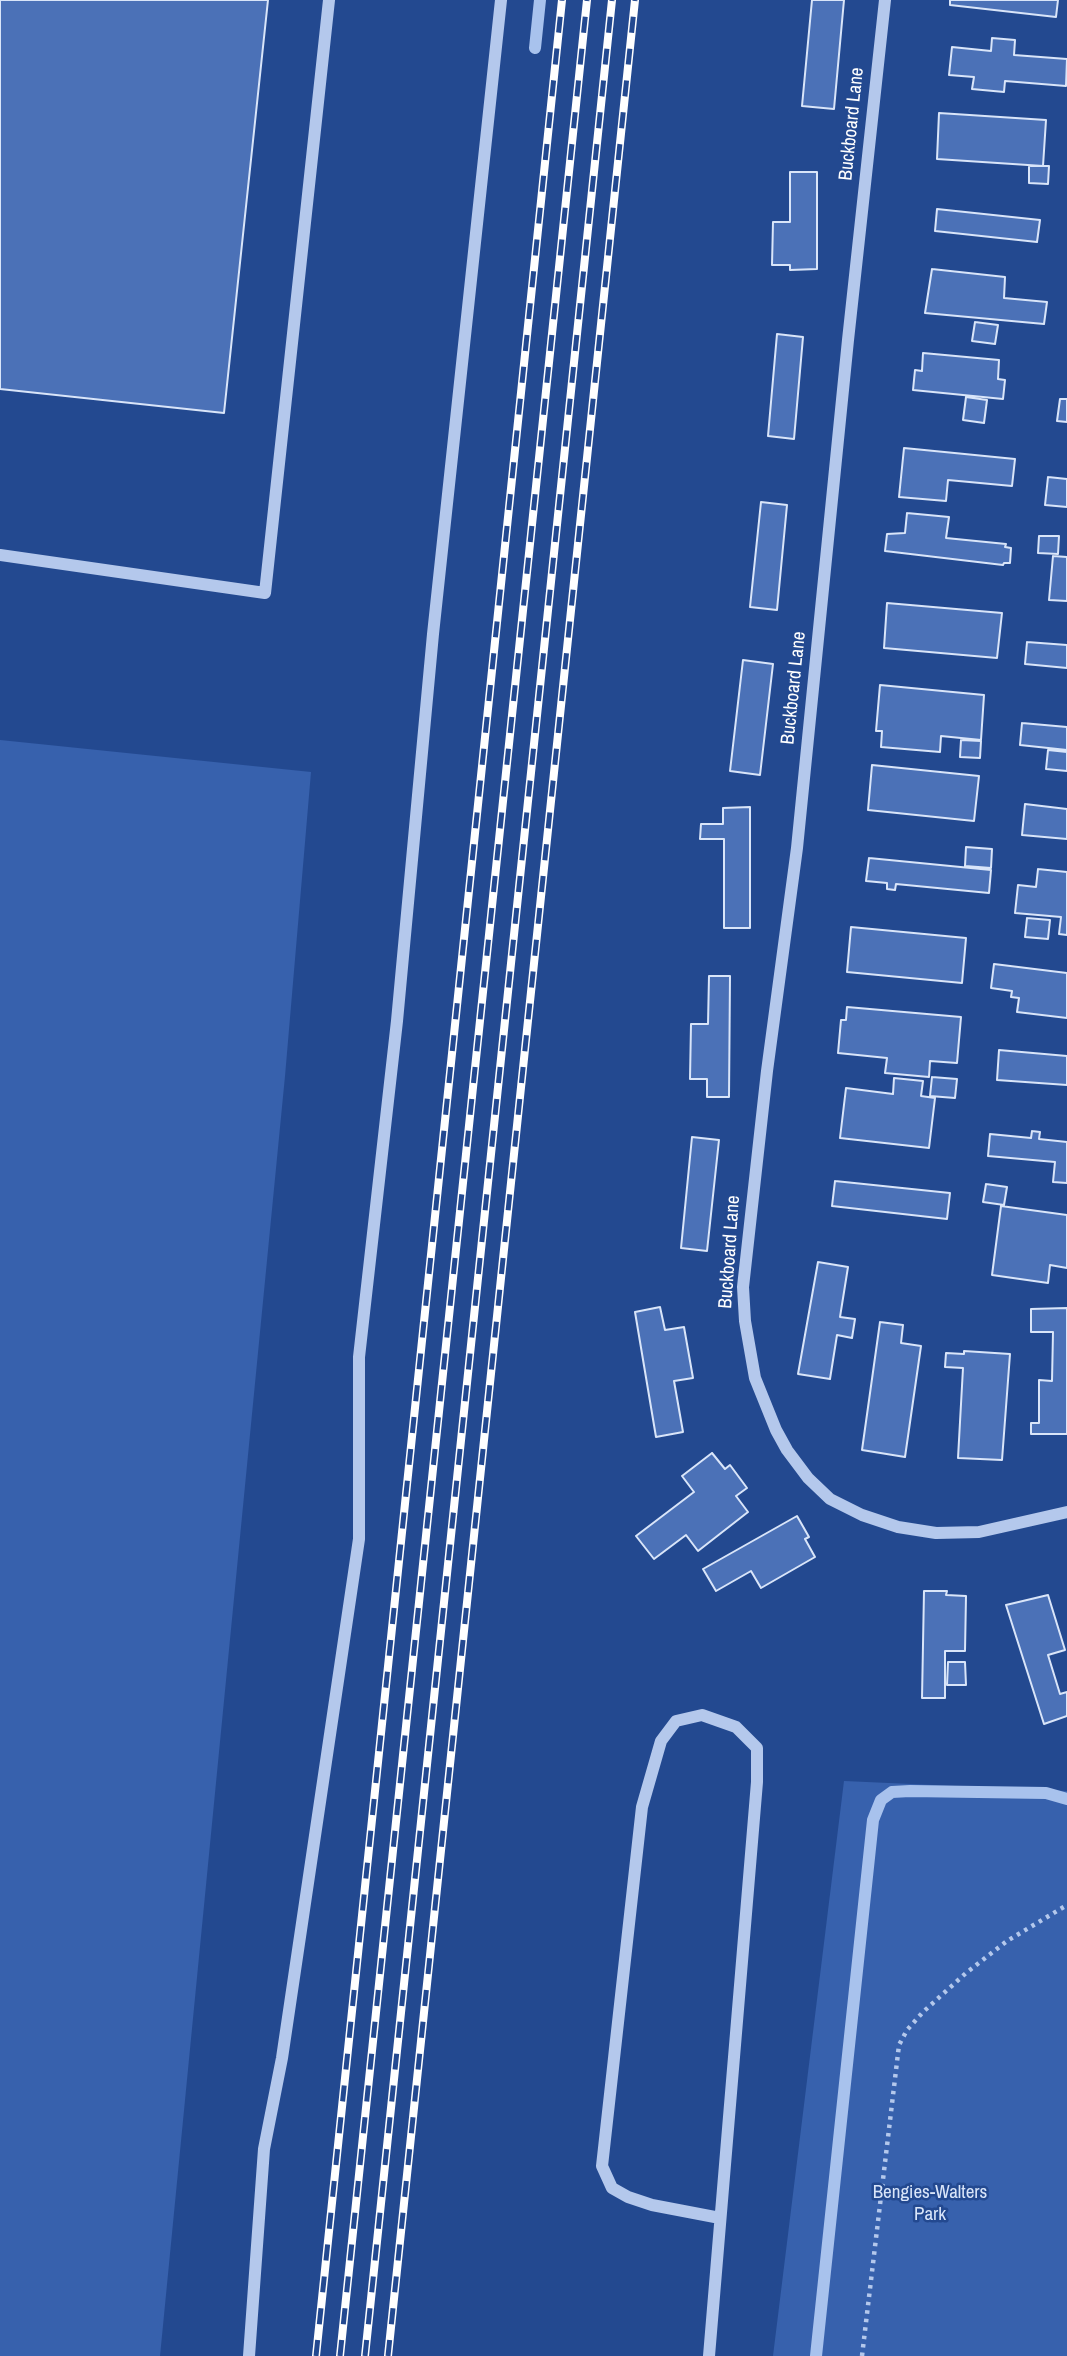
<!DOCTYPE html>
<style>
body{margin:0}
canvas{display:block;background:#234990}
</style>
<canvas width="1067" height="2356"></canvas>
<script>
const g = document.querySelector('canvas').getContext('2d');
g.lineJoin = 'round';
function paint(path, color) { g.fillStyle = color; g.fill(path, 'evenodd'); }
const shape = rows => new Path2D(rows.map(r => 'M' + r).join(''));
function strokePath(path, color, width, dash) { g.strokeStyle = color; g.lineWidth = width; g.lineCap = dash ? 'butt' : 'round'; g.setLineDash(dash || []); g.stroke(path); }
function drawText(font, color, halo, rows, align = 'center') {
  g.font = font + ' "Archivo Narrow",sans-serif'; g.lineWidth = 5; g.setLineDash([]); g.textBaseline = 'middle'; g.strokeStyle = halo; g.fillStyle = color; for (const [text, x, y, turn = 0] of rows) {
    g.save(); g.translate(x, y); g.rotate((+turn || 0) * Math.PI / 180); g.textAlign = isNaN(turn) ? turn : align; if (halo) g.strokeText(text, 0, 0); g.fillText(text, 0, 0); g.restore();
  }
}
const green = shape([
 [0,740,311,772,285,1076,160,2356,0,2356],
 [844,1781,1067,1791,1067,2356,773,2356]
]);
const stream = shape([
 [535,48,540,0],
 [816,2356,873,1820,881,1800,892,1792,910,1791,1046,1793,1067,1799]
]);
const building = shape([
 [0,0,268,0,224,413,0,389,0,0],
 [812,0,844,0,834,109,802,106,812,0],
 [950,0,1058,0,1056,17,950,5,950,0],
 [992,38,1015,40,1014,55,1067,59,1066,86,1005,81,1004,92,972,89,974,77,949,75,952,47,991,51,992,38],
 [939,113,1046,120,1043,166,937,159,939,113],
 [1029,166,1049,166,1048,184,1029,183,1029,166],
 [790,172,817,172,817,269,790,270,790,265,772,265,773,222,790,222,790,172],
 [937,209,1040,220,1037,242,935,231,937,209],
 [932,269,1005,277,1004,298,1047,302,1044,324,925,313,932,269],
 [975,322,998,325,995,344,972,341,975,322],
 [777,334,803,337,794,439,768,436,777,334],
 [923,353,999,360,998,379,1005,380,1003,399,913,390,915,370,922,371,923,353],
 [966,397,987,400,984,423,963,420,966,397],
 [1060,399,1067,399,1067,422,1057,421,1060,399],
 [904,448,1015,459,1012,486,948,480,946,501,899,497,904,448],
 [1048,477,1067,479,1067,507,1045,505,1048,477],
 [761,502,787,505,777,610,750,607,761,502],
 [907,513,949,517,946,538,1006,544,1005,547,1011,548,1010,563,1004,563,1003,565,885,551,887,534,905,533,907,513],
 [1039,536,1059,536,1058,554,1038,553,1039,536],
 [1053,556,1067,557,1067,601,1049,600,1053,556],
 [887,603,1002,613,997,658,884,648,887,603],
 [1027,642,1067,645,1067,668,1025,664,1027,642],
 [743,660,773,664,760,775,730,771,743,660],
 [880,685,984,695,981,740,941,736,940,752,881,747,882,731,876,731,880,685],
 [1022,723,1067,727,1067,750,1020,745,1022,723],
 [961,740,981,741,980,758,960,757,961,740],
 [1048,750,1067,752,1067,771,1046,769,1048,750],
 [872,765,979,776,974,821,868,810,872,765],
 [1025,804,1067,809,1067,839,1022,835,1025,804],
 [750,807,750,928,724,928,724,839,700,839,701,824,723,824,723,808,750,807],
 [966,847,992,849,991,868,965,866,966,847],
 [869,858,991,870,989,893,896,884,895,890,887,889,887,883,866,881,869,858],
 [1038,869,1067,872,1067,935,1059,934,1061,917,1015,913,1018,885,1036,887,1038,869],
 [1027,918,1050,920,1048,939,1025,937,1027,918],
 [851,927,966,938,962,983,847,972,851,927],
 [994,964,1067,973,1067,1018,1017,1012,1019,998,1011,997,1012,991,991,988,994,964],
 [709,976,730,976,729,1097,707,1097,707,1079,690,1079,691,1024,708,1024,709,976],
 [847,1007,961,1017,957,1063,930,1061,929,1077,885,1073,887,1058,838,1053,841,1020,846,1020,847,1007],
 [999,1050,1067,1056,1067,1085,997,1080,999,1050],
 [932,1077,957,1079,955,1098,930,1096,932,1077],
 [894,1078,923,1081,921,1096,935,1098,929,1148,840,1138,846,1088,893,1094,894,1078],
 [1032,1131,1040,1132,1039,1139,1067,1142,1067,1183,1053,1182,1055,1162,988,1156,990,1134,1031,1138,1032,1131],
 [692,1137,719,1140,707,1251,681,1248,692,1137],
 [835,1181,950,1193,947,1219,832,1206,835,1181],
 [986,1184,1007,1187,1004,1205,983,1202,986,1184],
 [1001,1206,1067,1215,1067,1268,1050,1265,1048,1283,992,1275,1001,1206],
 [818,1262,848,1267,840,1317,855,1319,852,1338,837,1335,830,1379,798,1374,818,1262],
 [660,1307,665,1330,684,1327,693,1378,674,1381,683,1432,656,1437,635,1312,660,1307],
 [1067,1308,1067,1434,1031,1434,1031,1423,1039,1423,1039,1380,1052,1381,1053,1332,1031,1332,1031,1309,1067,1308],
 [880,1322,903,1325,901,1343,921,1346,905,1457,862,1450,880,1322],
 [964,1351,1010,1354,1002,1460,958,1458,963,1368,945,1367,946,1353,964,1354,964,1351],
 [712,1453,725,1469,730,1465,747,1488,736,1496,748,1512,698,1551,686,1535,654,1559,636,1536,694,1492,682,1476,712,1453],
 [797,1516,809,1537,805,1539,815,1557,761,1588,751,1571,716,1591,703,1569,797,1516],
 [924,1591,947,1591,946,1595,966,1596,965,1651,945,1651,945,1698,922,1698,924,1591],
 [1048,1595,1065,1650,1048,1655,1060,1694,1067,1692,1067,1716,1044,1724,1006,1605,1048,1595],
 [948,1662,965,1662,966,1685,947,1685,948,1662]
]);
const path = shape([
 [862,2356,899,2045,907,2030,923,2012,966,1973,1007,1941,1067,1905]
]);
const minor = shape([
 [885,0,848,340,797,848,767,1071,743,1287,745,1321,755,1378,776,1430,787,1450,808,1478,830,1499,862,1515,898,1527,936,1533,979,1532,1067,1512],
 [0,555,265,593,329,0],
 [249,2356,264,2149,282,2058,359,1539,359,1357,397,1021,433,634,501,0],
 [709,2356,757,1782,757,1748,736,1727,702,1715,676,1721,661,1741,642,1807,602,2166,612,2188,628,2197,652,2205,720,2218]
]);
const rail = shape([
 [316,2356,562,0],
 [340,2356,587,0],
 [365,2356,612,0],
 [388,2356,635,0]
]);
const streetNames = [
 ["Buckboard Lane",852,124,-84],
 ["Buckboard Lane",794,688,-84],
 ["Buckboard Lane",730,1252,-86]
];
const parkNames = [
 ["Bengies-Walters",930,2193],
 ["Park",930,2215]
];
paint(green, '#3761ad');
strokePath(stream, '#a8c2ed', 12);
paint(building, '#4b71b7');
strokePath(building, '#d9e5f9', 2);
strokePath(path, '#b4c8ec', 4.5, [3.5, 5]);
strokePath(minor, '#b4c8ec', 12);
strokePath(rail, '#fff', 8);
strokePath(rail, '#234990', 5, [16]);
drawText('19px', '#fff', '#234990', streetNames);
drawText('19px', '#d9e5f9', '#234990', parkNames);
</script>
